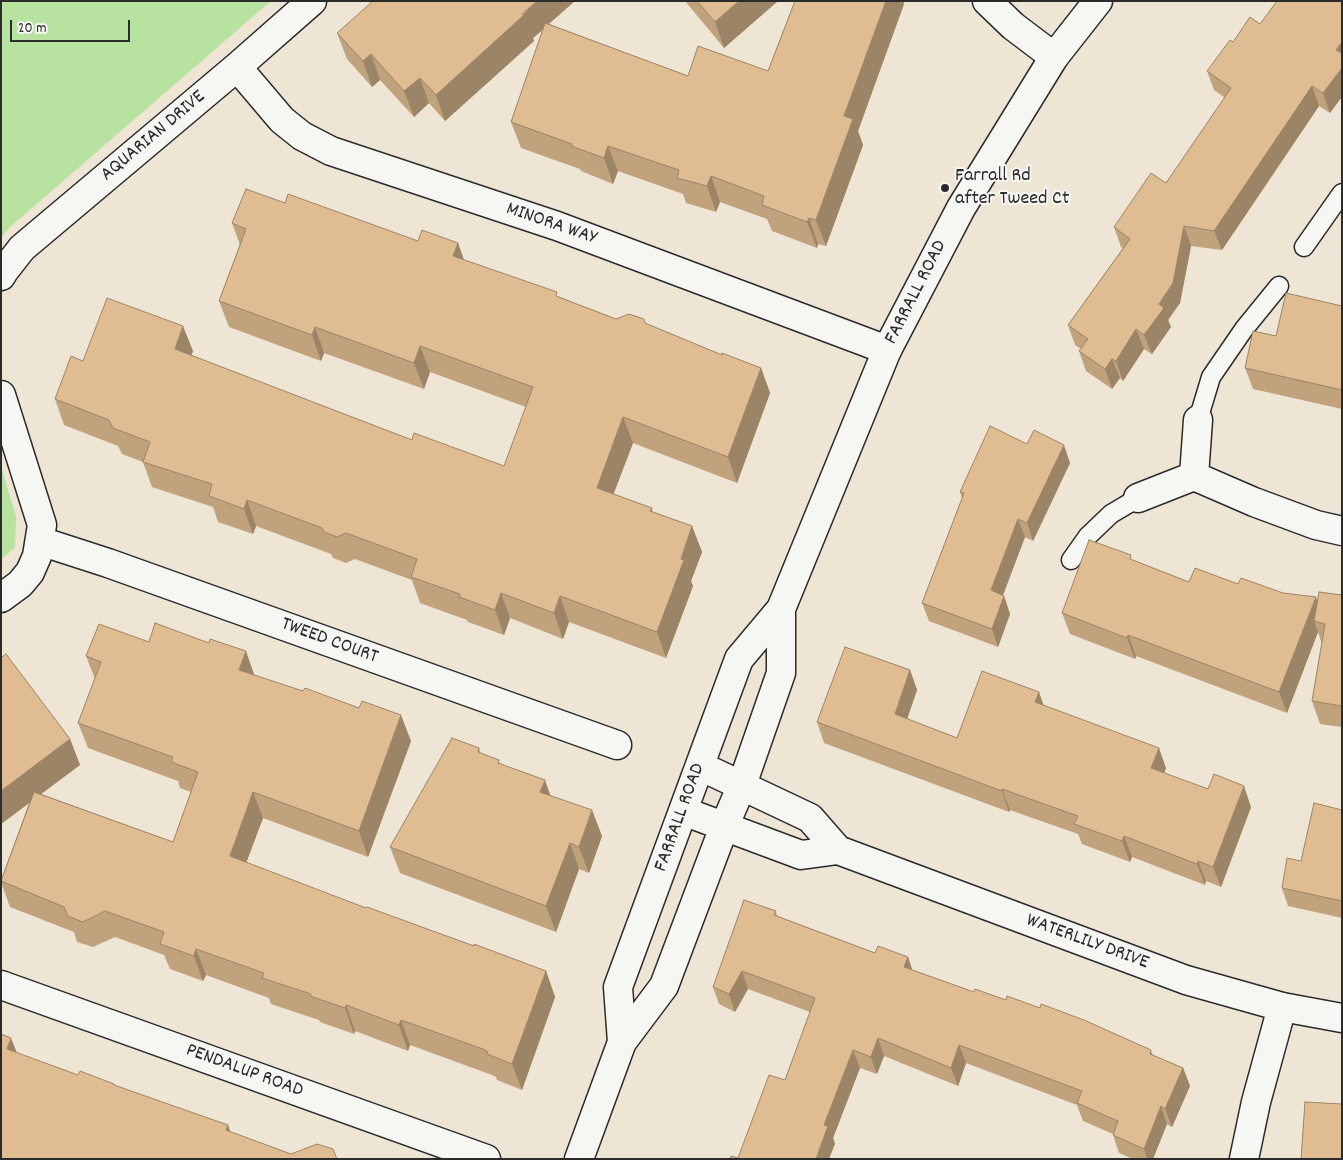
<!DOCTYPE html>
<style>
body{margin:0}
#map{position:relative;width:1343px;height:1160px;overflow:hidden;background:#efe5d5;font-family:Dekko,sans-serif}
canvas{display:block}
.frame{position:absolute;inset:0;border:2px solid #2b2b2b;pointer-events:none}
.scale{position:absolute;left:10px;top:20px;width:120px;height:22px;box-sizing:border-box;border:2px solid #2b2b2b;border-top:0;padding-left:6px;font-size:15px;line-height:18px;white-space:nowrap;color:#2b2b2b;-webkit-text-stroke:4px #f6f6f2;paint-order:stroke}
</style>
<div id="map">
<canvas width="1343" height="1160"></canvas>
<div class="frame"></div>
<div class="scale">20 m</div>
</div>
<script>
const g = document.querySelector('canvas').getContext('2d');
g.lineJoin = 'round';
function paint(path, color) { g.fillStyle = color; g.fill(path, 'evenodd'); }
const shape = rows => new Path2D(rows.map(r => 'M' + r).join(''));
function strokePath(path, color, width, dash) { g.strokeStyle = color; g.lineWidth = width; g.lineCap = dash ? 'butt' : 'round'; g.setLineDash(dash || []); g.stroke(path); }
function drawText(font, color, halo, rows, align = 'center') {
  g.font = font + ' Dekko,sans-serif'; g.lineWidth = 4; g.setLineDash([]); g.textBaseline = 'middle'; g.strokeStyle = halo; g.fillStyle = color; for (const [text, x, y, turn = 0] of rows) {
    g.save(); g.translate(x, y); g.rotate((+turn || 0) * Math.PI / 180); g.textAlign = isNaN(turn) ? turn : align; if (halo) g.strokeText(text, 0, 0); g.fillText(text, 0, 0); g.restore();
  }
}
const green = shape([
 [1,1,271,1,10,227,1,238],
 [1,466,16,516,15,548,1,559]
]);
const lane = shape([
 [1304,247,1342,193],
 [1198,420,1211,377,1244,329,1279,286],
 [1071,560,1088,536,1111,514,1138,498]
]);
const street = shape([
 [987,1,1013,26,1054,57],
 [237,67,282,120,302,136,331,151,557,226,887,350],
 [1,276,4,271,22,248,237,67,312,1],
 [1,395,42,525,37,556,30,572,20,584,1,598],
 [1198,420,1194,476,1254,502,1316,525,1342,531],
 [1138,498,1194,476],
 [40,541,108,563,617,745],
 [1,985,486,1159],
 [1244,1159,1256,1102,1282,1007]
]);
const secondary = shape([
 [700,766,810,818,838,850,1186,980,1282,1007,1342,1018],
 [683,811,801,855,838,850],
 [622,1042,618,987,739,659,781,609,887,350,961,208,1054,57,1098,1],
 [579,1159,622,1042,664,986,724,827,742,785,781,673,781,609]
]);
const wall = shape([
 [685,1,778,1,724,48],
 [795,1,903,1,904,4,858,131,863,145,826,246,818,244,817,248,772,231,767,219,720,202,716,212,686,203,683,194,618,171,613,184,581,171,580,169,521,148,511,122,543,30,533,38,534,41,445,121,429,103,414,117,380,80,372,87,347,59,337,33,549,24,688,76,768,71],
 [1342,1,1330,113,1319,106,1222,250,1191,246,1180,303,1168,320,1171,327,1152,354,1144,349,1123,381,1120,378,1112,389,1086,371,1079,351,1081,349,1075,345,1068,325,1123,248,1121,247,1114,227,1166,183,1225,98,1214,90,1207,71,1233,42,1260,24],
 [285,203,418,241,458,243,464,260,616,319,645,323,722,355,761,368,770,393,737,483,633,443,613,494,652,508,653,512,692,526,702,552,691,581,693,586,666,658,569,622,563,639,510,618,504,635,468,622,467,620,420,603,412,580,355,559,346,563,333,558,331,554,256,526,253,534,218,522,213,507,152,487,143,462,122,454,118,446,64,425,55,399,83,361,193,351,191,356,412,440,504,466,526,407,430,372,424,389,324,353,321,361,229,327,219,301,240,245,232,223],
 [1342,306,1342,409,1253,389,1245,368,1276,336],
 [1027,444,1070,463,1033,541,1025,537,1003,595,1004,596,1010,614,998,647,929,621,922,603,962,498,960,492],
 [1133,560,1189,582,1238,584,1283,593,1317,602,1342,595,1342,727,1320,724,1312,701,1322,644,1318,632,1287,713,1136,656,1135,659,1070,634,1062,613],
 [149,642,254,675,411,741,368,857,263,818,246,863,366,908,546,971,555,997,522,1090,497,1080,496,1077,492,1075,410,1045,408,1051,355,1031,354,1034,320,1022,319,1020,271,1004,269,998,206,975,203,981,170,969,164,955,115,937,93,947,77,942,74,932,10,907,1,882,1,880,29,803,1,824,1,656,70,739,80,765,41,794,173,842,191,792,180,788,178,781,88,748,78,723,95,679,86,656],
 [910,670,917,690,907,719,957,738,1044,706,1166,768,1164,773,1251,807,1221,887,1206,881,1205,885,1132,857,1130,862,1082,844,1078,834,1010,810,1009,812,824,743,817,722],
 [479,748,481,754,500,763,551,796,602,836,589,873,579,869,556,932,400,873,390,847],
 [1342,810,1342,918,1288,906,1282,888,1301,861],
 [776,911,777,916,875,953,908,957,912,970,974,992,1006,1000,1151,1050,1153,1056,1183,1068,1190,1086,1172,1127,1167,1124,1153,1159,1133,1159,1119,1153,1113,1135,1113,1134,1083,1121,1077,1105,966,1063,958,1086,884,1056,877,1074,860,1068,833,1138,835,1144,738,1158,785,1080,810,1012,748,989,735,1012,719,1004,713,987]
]);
const shadedWall = shape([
 [537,1,575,1,533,38,534,41,445,121,436,95],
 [739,1,778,1,724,48,715,22],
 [886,1,903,1,904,4,858,131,863,145,826,246,816,220,844,116],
 [1342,42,1342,65,1336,50],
 [371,54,380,80,372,87,363,61],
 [1342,68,1342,97,1330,113,1323,93],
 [420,78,429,103,414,117,404,91],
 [1312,86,1319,106,1222,250,1214,231],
 [608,146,618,171,613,184,604,158],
 [711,176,720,202,716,212,707,186],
 [809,218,818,244,817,248,807,222],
 [1184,226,1191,246,1180,303,1168,320,1171,327,1152,354,1144,335,1159,304],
 [458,243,467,269,453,256],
 [183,326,193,351,184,375,175,349],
 [315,327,324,353,321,361,312,335],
 [1136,329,1144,349,1123,381,1116,361],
 [420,346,430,372,424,389,414,363],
 [1112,359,1120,378,1112,389,1105,369],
 [761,368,770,393,737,483,728,457],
 [623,417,633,443,606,514,597,488],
 [1064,445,1070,463,1033,541,1027,523],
 [247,500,256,526,253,534,244,509],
 [1018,519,1025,537,998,608,991,590],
 [692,526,702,552,691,581,693,586,666,658,657,632,681,559],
 [501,593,510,618,504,635,495,610],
 [560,596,569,622,563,639,554,613],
 [1004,596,1010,614,998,647,992,629],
 [1316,597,1323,619,1314,621,1318,632,1287,713,1279,692],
 [1128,635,1136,656,1135,659,1127,638],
 [246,651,255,677,239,670],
 [910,670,917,690,902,734,895,714],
 [1039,692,1046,712,1035,702],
 [401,715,411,741,368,857,359,831],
 [70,739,80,765,1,824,1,791],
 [1159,748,1166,768,1158,789,1151,768],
 [545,780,554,806,540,792],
 [1244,786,1251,807,1221,887,1213,867],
 [1002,789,1010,810,1009,812,1002,791],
 [253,792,263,818,239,882,230,856],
 [592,810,602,836,589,873,579,847],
 [1124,836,1132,857,1130,862,1122,841],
 [570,843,579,869,556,932,546,906],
 [1198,861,1206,881,1205,885,1197,864],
 [196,949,206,975,203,981,194,956],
 [908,957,914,975,904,967],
 [546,971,555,997,522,1090,512,1064],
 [742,971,748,989,735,1012,729,994],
 [346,1005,355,1031,354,1034,345,1008],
 [401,1020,410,1045,408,1051,399,1025],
 [11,1038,21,1063,7,1049],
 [878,1038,884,1056,877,1074,871,1057],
 [959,1045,966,1063,958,1086,951,1068],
 [853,1050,860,1068,833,1138,835,1144,829,1159,816,1159,824,1125],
 [1183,1068,1190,1086,1172,1127,1165,1109],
 [1161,1106,1167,1124,1153,1159,1147,1159,1144,1149],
 [228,1125,237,1151,226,1130]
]);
const building = shape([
 [373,1,537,1,522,14,524,15,436,95,420,78,404,91,371,54,363,61,337,33,373,1],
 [697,1,739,1,715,22,697,1],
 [795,1,886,1,844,116,853,119,816,220,809,218,807,222,762,205,764,196,711,176,707,186,677,178,679,170,608,146,604,158,571,146,572,144,511,122,545,23,688,76,698,46,768,71,795,1],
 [1277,1,1342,1,1342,42,1336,50,1342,53,1342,68,1323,93,1312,86,1214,231,1184,226,1173,283,1159,304,1164,308,1144,335,1136,329,1116,361,1112,359,1105,369,1079,351,1088,339,1068,325,1130,239,1114,227,1151,173,1166,183,1231,88,1207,71,1230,40,1233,42,1250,17,1260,24,1277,1],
 [246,189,285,203,288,194,418,241,422,230,458,243,453,256,557,292,556,296,616,319,629,314,644,319,645,323,722,355,722,353,761,368,728,457,623,417,597,488,652,508,650,511,692,526,681,559,684,560,657,632,560,596,554,613,501,593,495,610,459,597,460,594,411,577,417,559,346,533,337,537,324,532,322,528,247,500,244,509,209,496,212,484,143,462,150,442,113,428,109,420,55,399,71,356,83,361,107,298,183,326,175,349,412,440,414,433,504,466,533,387,420,346,414,363,315,327,312,335,219,301,246,229,232,223,246,189],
 [1286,293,1342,306,1342,390,1245,368,1253,331,1276,336,1286,293],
 [990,426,1027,444,1034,430,1064,445,1027,523,1018,519,991,590,1004,596,992,629,922,603,964,493,960,492,990,426],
 [1089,540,1131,555,1130,559,1189,582,1195,568,1238,584,1241,578,1283,593,1316,597,1279,692,1128,635,1127,638,1062,613,1089,540],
 [1319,592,1342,595,1342,706,1312,701,1325,624,1314,621,1319,592],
 [155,623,209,643,210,639,246,651,239,670,303,691,305,688,359,708,362,701,401,715,359,831,253,792,230,856,366,908,367,907,474,946,474,944,546,971,512,1064,487,1054,488,1052,483,1049,401,1020,399,1025,346,1005,345,1008,310,996,311,994,262,978,264,973,196,949,194,956,160,944,164,932,105,911,83,922,68,916,64,907,1,881,34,792,173,842,198,772,171,762,173,757,78,723,101,662,86,656,99,624,149,642,155,623],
 [845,647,910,670,895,714,957,738,982,671,1039,692,1035,702,1159,748,1151,768,1208,789,1214,774,1244,786,1213,867,1198,861,1197,864,1124,836,1122,841,1074,824,1078,816,1002,789,1002,791,817,722,845,647],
 [6,654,70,739,1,791,1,656,2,657,6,654],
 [452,738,479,748,478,752,499,760,498,763,545,780,540,792,592,810,579,847,570,843,546,906,390,847,452,738],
 [1314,803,1342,810,1342,901,1282,888,1287,858,1301,861,1314,803],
 [744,900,776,911,774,915,875,953,878,946,908,957,904,967,974,992,975,989,1006,1000,1007,996,1040,1008,1041,1004,1084,1020,1151,1050,1150,1054,1183,1068,1165,1109,1161,1106,1144,1149,1113,1135,1118,1121,1077,1103,1082,1091,959,1045,951,1068,878,1038,871,1057,853,1050,824,1125,828,1126,816,1159,730,1159,731,1156,738,1158,769,1075,785,1080,815,998,742,971,729,994,713,987,744,900],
 [1,1034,11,1038,7,1049,78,1075,80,1071,114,1084,114,1085,228,1125,226,1130,291,1154,317,1144,333,1149,337,1159,1,1159,1,1034],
 [1305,1102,1342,1104,1342,1159,1301,1159,1305,1102]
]);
const markers = [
 [945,188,5,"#2b2b2b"]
];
const streetNames = [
 ["AQUARIAN DRIVE",154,137,-40],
 ["MINORA WAY",551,225,19],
 ["FARRALL ROAD",917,293,-63],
 ["TWEED COURT",329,642,20],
 ["FARRALL ROAD",681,818,-70],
 ["WATERLILY DRIVE",1087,943,20],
 ["PENDALUP ROAD",244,1072,20]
];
const poiNames = [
 ["Farrall Rd",955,177],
 ["after Tweed Ct",955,200]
];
paint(green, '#b7e29f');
strokePath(lane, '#2b2b2b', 21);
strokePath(street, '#2b2b2b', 31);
strokePath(secondary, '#2b2b2b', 31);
strokePath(lane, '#f6f6f2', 18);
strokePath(street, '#f6f6f2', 28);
strokePath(secondary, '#f6f6f2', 28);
paint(wall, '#c0a27d');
paint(shadedWall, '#9c8466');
paint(building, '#dfbc91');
strokePath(building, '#9c8466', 1);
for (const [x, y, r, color] of markers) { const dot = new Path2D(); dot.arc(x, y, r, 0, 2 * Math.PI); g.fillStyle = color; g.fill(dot); strokePath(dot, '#f6f6f2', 2); }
drawText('20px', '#2b2b2b', '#f6f6f2', streetNames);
drawText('20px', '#2b2b2b', '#f6f6f2', poiNames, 'left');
</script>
